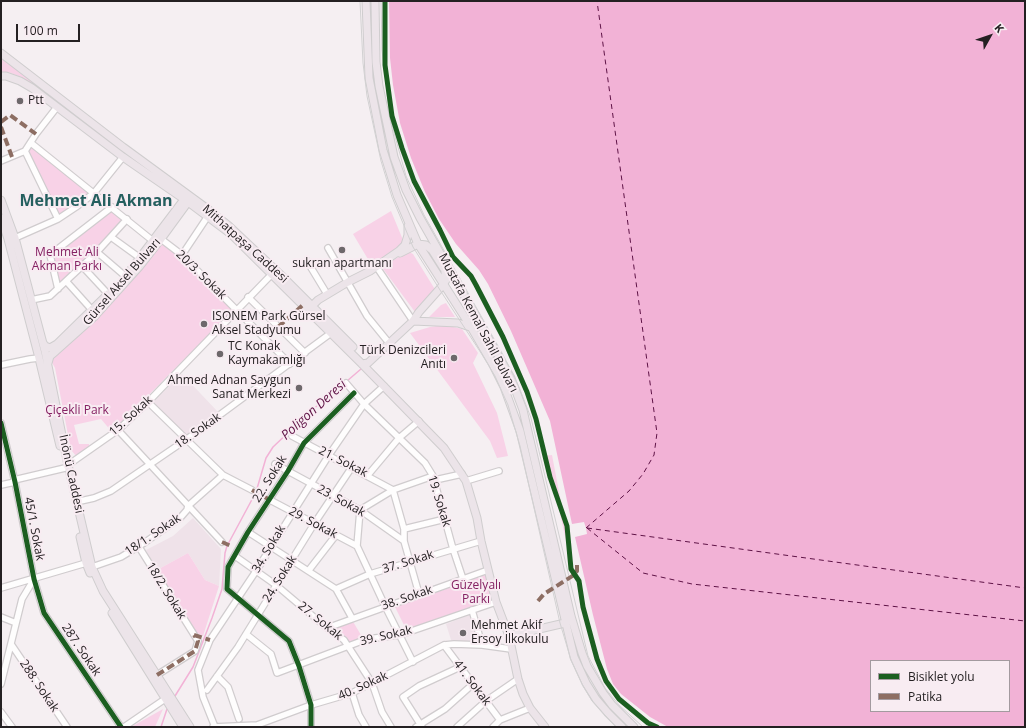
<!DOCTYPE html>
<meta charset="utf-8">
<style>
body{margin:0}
#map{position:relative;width:1026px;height:728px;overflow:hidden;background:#f5eff2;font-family:"Open Sans",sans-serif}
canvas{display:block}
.frame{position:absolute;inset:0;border:2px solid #242022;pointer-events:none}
.legend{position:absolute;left:870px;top:660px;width:140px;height:52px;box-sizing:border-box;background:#f8ecf2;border:1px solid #a39a9f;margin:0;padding:5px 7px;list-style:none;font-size:12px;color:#242022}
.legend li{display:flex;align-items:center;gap:8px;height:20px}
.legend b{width:20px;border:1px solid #a39a9f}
.north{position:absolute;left:970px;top:16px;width:40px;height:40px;-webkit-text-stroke:3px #f8ecf2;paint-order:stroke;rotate:50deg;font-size:11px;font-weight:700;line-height:16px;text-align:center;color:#242022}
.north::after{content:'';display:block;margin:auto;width:14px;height:18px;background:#242022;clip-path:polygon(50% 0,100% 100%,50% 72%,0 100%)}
.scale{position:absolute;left:16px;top:24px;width:64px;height:18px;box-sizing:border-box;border:2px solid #242022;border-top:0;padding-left:5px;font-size:12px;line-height:14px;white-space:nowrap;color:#242022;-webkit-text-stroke:3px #f8ecf2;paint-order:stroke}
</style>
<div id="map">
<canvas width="1026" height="728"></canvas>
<div class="frame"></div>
<ul class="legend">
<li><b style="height:5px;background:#1b5e20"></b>Bisiklet yolu</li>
<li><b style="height:5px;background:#8d6e63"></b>Patika</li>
</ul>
<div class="north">K</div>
<div class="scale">100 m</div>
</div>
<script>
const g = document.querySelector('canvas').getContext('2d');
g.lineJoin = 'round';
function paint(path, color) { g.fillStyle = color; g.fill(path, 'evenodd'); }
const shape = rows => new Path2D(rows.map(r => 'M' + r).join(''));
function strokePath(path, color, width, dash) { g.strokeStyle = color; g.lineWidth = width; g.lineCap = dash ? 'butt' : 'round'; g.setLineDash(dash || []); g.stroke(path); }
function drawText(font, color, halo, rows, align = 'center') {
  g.font = font + ' "Open Sans",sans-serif'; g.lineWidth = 4; g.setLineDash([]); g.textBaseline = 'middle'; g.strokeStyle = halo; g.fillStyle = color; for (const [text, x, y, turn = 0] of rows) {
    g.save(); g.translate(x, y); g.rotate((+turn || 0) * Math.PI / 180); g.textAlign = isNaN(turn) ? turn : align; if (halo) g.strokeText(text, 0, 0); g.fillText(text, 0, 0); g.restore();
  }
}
const built = shape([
 [182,374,219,413,187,438,152,403],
 [193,518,221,549,219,586,205,580,188,553,157,570,146,550,173,536],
 [472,614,481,644,452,643,446,624]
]);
const green = shape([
 [1,57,184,194,183,196,40,90,21,77,8,72,1,72],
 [31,143,94,193,58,219,25,151],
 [112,207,127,219,58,289,50,255],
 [391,211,403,240,399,249,372,266,353,234],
 [165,241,233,310,112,432,101,419,74,425,79,444,89,444,89,448,77,457,71,450,55,368,49,357,99,313],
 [409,252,413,254,436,291,415,312,381,266],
 [446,303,455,317,429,317,441,305],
 [445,325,462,329,478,353,473,363,497,413,508,456,497,458,490,441,410,333,430,327],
 [552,455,569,544,567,545,559,509,543,456],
 [188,553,205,580,219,586,203,636,197,633,157,570],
 [488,574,494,601,407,631,395,607],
 [352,620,364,640,351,643,335,628],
 [163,709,155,727,131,727]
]);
const water = shape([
 [389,1,1025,1,1025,727,668,727,650,717,621,694,613,684,607,669,593,615,575,537,587,534,586,528,584,522,572,524,550,421,511,331,488,284,479,270,456,244,439,219,425,192,411,158,400,123,393,85,390,58],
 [871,661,1009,661,1009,711,871,711]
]);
const stream = shape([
 [347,381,361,369],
 [175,696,193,667,212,618,222,589,225,553,227,546,256,492,266,458,273,447,311,411,344,383],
 [161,727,167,709]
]);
const ferry = shape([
 [586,528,629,491,643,474,654,455,657,433,597,1],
 [587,528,643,573,692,584,1025,621],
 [587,528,1025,588]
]);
const minor = shape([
 [31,143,153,241],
 [25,151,58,219],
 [1,161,25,151,36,134,57,107],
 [111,237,140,258],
 [15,238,58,219,76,207,94,193,123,157],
 [161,239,182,255,290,364],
 [328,248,367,316,389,343],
 [97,252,125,276],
 [182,255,208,216],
 [307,261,327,294],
 [82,266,108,294],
 [376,266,413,321],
 [66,281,92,310],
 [58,289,50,255,112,207],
 [248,297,305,353],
 [31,300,50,296,97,252,127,219],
 [1,365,30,359,39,358],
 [346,383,364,404,425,463,433,476,453,549,463,579],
 [148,402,223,475,252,490],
 [1,423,15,482,34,579,44,613,121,727],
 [118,430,222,542],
 [292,436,393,490,404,529,404,541,419,594],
 [275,464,360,510,404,541],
 [68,465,118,430,148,402,272,274],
 [368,475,399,438,419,421],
 [14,480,65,468],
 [435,480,462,474],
 [466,481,499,471],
 [1,485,15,482],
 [270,500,357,546],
 [76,502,94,498,111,491,187,439,331,333],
 [404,529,445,519],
 [248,532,336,589,352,618],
 [357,546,385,606,413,662],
 [357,546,360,510,393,490,433,476],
 [139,547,198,641,195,651,157,675],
 [235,556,276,585,327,628,344,640,372,683,382,712,391,727],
 [92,567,121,557,144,543,180,518,187,510,188,506,223,475],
 [309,570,336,535],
 [1,588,86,563],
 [336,589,370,574,481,541],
 [472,610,482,645],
 [1,617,16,623],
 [327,628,488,570],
 [246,634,271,654,277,673,367,639,400,635,496,602],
 [11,644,67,727],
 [444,645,500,720],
 [217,676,228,687,239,719],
 [1,684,22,599,34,579],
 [207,690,238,647,314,524,352,467],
 [352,693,359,715,366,727],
 [1,712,12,727],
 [124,727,165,699],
 [213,727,257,725,311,705,352,693,444,645,454,644,482,645,511,649],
 [215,727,203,697,198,670,210,640,256,571,329,455,364,404,384,386],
 [311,727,311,705,299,666,289,641,227,589,228,567,248,532,288,471,304,443,354,393],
 [416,727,445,709,473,684],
 [422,727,403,697,419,686,460,667],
 [457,727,486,701,518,679],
 [493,727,500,720,530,708]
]);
const major = shape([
 [366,1,369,78,383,150,397,195,418,244,471,327,492,363,504,387,520,431,574,657,586,683,596,699,608,713,622,727],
 [375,1,376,62,379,86,394,157,406,190,420,218,511,378,523,410,571,616,582,653,587,666,603,693,612,705,634,727],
 [1,53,123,147,209,210,229,226,281,275,353,347],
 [1,76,6,76,20,81,32,88,123,157,184,199,232,235,362,364,444,448,466,481,477,518,481,541,496,602,509,636,518,679,523,694,530,708,545,727],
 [1,200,15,238,45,351,68,465,92,567,103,591,190,727],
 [1,218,8,239,38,354,60,446],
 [400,253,418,244,426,245,432,250,444,269],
 [129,272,182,202],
 [311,310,312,306,318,300,348,282,370,271,399,251,405,245,408,235,408,226],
 [413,321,458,323,470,327],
 [43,343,45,346,50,348,57,344,108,294],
 [48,363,50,356,56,351,94,317,139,267,161,239,188,202,189,198],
 [362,364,368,363,413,321,419,312,443,285,446,280,444,264],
 [80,537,86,563,90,573],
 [112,613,183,727],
 [509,636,565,623]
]);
const tram = shape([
 [360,1,363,63,367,96,381,161,392,197,413,247,440,290,481,353,495,376,508,405,520,446,560,623,571,660,583,686,592,701,616,727],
 [381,1,382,50,390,118,406,176,424,215,502,353,519,387,531,418,588,656,605,688,619,705,643,727]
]);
const quiet = shape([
 [1,122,10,115,36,134],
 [1,127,12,157],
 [278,327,303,305],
 [252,490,270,500],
 [222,542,231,546],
 [538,601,544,594,574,575,577,571,577,565],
 [194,635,210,640],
 [157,675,195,651,198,641,194,635]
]);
const cycleway = shape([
 [385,1,385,65,392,116,402,148,414,181,440,230,453,257,471,276,476,285,503,337,527,392,536,419,550,477,567,526,571,569,579,581,583,607,597,659,606,681,619,699,648,723,657,727],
 [1,423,15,482,34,579,44,613,121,727],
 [311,727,311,705,299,666,289,641,227,589,228,567,248,532,288,471,304,443,354,393]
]);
const markers = [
 [20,101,4,"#6d686b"],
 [342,250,4,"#6d686b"],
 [204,324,4,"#6d686b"],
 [220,354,4,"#6d686b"],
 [454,358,4,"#6d686b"],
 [299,388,4,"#6d686b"],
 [463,633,4,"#6d686b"]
];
const poiNames = [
 ["Ptt",28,101],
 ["sukran apartmanı",342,264,"center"],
 ["ISONEM Park Gürsel",212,317],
 ["Aksel Stadyumu",212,331],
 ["TC Konak",228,347],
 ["Kaymakamlığı",228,361],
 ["Türk Denizcileri",446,351,"right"],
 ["Anıtı",446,365,"right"],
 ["Ahmed Adnan Saygun",291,381,"right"],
 ["Sanat Merkezi",291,395,"right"],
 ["Mehmet Akif",471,626],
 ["Ersoy İlkokulu",471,640]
];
const streetNames = [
 ["Mithatpaşa Caddesi",245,244,42],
 ["20/3. Sokak",201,275,44],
 ["Gürsel Aksel Bulvarı",122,282,-49],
 ["Mustafa Kemal Sahil Bulvarı",478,323,62],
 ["15. Sokak",131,416,-42],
 ["18. Sokak",198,431,-35],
 ["21. Sokak",343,462,27],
 ["İnönü Caddesi",71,474,78],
 ["22. Sokak",270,479,-58],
 ["23. Sokak",341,501,29],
 ["19. Sokak",439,501,73],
 ["29. Sokak",313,523,28],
 ["45/1. Sokak",34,529,79],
 ["18/1. Sokak",153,535,-34],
 ["34. Sokak",269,549,-59],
 ["37. Sokak",408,562,-17],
 ["24. Sokak",280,579,-58],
 ["18/2. Sokak",166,591,58],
 ["38. Sokak",407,598,-19],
 ["27. Sokak",320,621,39],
 ["39. Sokak",386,636,-13],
 ["287. Sokak",81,650,56],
 ["41. Sokak",472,683,53],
 ["288. Sokak",39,686,56],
 ["40. Sokak",363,686,-24]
];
const parkNames = [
 ["Mehmet Ali",67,253],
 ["Akman Parkı",67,267],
 ["Çiçekli Park",77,411],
 ["Güzelyalı",476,586],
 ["Parkı",476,600]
];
const waterNames = [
 ["Poligon Deresi",314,410,-42]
];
const districtNames = [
 ["Mehmet Ali Akman",96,201]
];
paint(built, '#efe2e9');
paint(green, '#f8d2e7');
paint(water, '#f2b2d6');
strokePath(stream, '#f2b2d6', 1.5);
strokePath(ferry, '#5f1346', 1, [5, 4]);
strokePath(minor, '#d0ccce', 8);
strokePath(major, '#cfcdce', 9);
strokePath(minor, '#fefdfd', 5.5);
strokePath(major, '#ece4e9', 7);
strokePath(tram, '#d2d1d2', 1);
strokePath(quiet, '#8d6e63', 4, [8, 4]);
strokePath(cycleway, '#1b5e20', 5);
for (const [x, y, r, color] of markers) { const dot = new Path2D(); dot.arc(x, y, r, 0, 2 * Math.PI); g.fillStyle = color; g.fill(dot); strokePath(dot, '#f8ecf2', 1.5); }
drawText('12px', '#242022', '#f8ecf2', poiNames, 'left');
drawText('12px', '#242022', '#f8ecf2', streetNames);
drawText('12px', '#852163', '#f8ecf2', parkNames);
drawText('italic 13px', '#5f1346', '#f8ecf2', waterNames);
drawText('bold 16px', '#255f5f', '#f8ecf2', districtNames);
</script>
